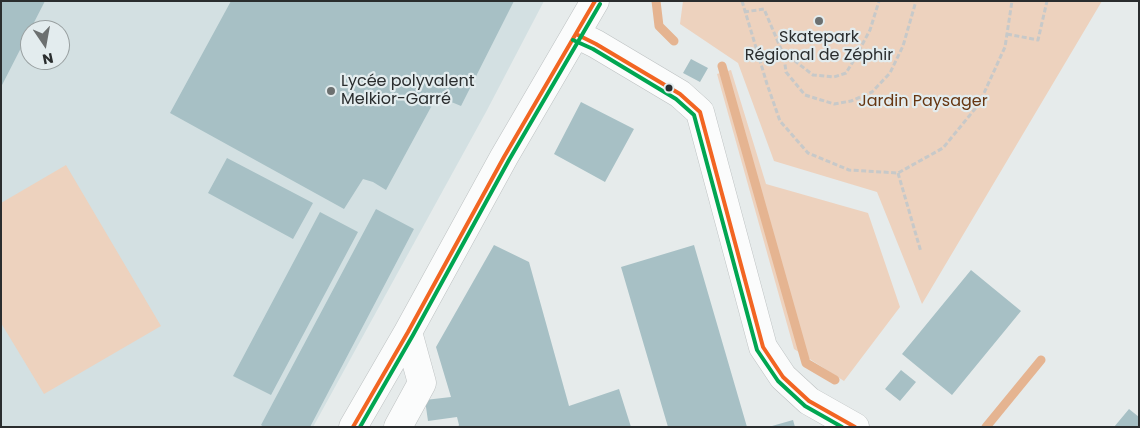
<!DOCTYPE html>
<meta charset="utf-8">
<style>
body{margin:0}
#map{position:relative;width:1140px;height:428px;overflow:hidden;background:#e6ebeb;font-family:Poppins,sans-serif}
canvas{display:block}
.frame{position:absolute;inset:0;border:2px solid #2a2d2e;pointer-events:none}
.north{position:absolute;left:20px;top:20px;width:50px;height:50px;box-sizing:border-box;background:#e3ecee;border:1px solid #99a0a1;border-radius:50%;rotate:168deg;font-size:14px;font-weight:700;line-height:20px;text-align:center;color:#2a2d2e}
.north::after{content:'';display:block;margin:auto;width:18px;height:22px;background:#6c7070;clip-path:polygon(50% 0,100% 100%,50% 72%,0 100%)}
</style>
<div id="map">
<canvas width="1140" height="428"></canvas>
<div class="frame"></div>
<div class="north">N</div>
</div>
<script>
const g = document.querySelector('canvas').getContext('2d');
g.lineJoin = 'round';
function paint(path, color) { g.fillStyle = color; g.fill(path, 'evenodd'); }
const shape = rows => new Path2D(rows.map(r => 'M' + r).join(''));
function strokePath(path, color, width, dash) { g.strokeStyle = color; g.lineWidth = width; g.lineCap = dash ? 'butt' : 'round'; g.setLineDash(dash || []); g.stroke(path); }
function drawText(font, color, halo, rows, align = 'center') {
  g.font = font + ' Poppins,sans-serif'; g.lineWidth = 4.5; g.setLineDash([]); g.textBaseline = 'middle'; g.strokeStyle = halo; g.fillStyle = color; for (const [text, x, y, turn = 0] of rows) {
    g.save(); g.translate(x, y); g.rotate((+turn || 0) * Math.PI / 180); g.textAlign = isNaN(turn) ? turn : align; if (halo) g.strokeText(text, 0, 0); g.fillText(text, 0, 0); g.restore();
  }
}
const built = shape([
 [1,1,544,1,486,112,313,427,1,427],
 [30,30,60,30,60,60,30,60]
]);
const green = shape([
 [683,1,1102,1,922,304,877,192,774,161,738,63,680,24],
 [731,70,766,184,868,213,900,307,844,381,794,349,717,74],
 [66,165,161,326,44,394,1,323,1,203]
]);
const stream = shape([
 [656,1,659,26,674,41],
 [722,66,806,363,835,380],
 [986,427,1041,360]
]);
const building = shape([
 [1,1,45,1,1,87],
 [231,1,514,1,461,106,437,96,386,190,373,182,363,179,344,209,170,113],
 [691,59,708,68,700,82,683,73],
 [581,102,634,129,605,182,554,154],
 [227,158,313,203,293,239,208,193],
 [376,209,414,229,310,427,264,427,261,425],
 [320,212,358,232,271,395,233,376],
 [494,245,529,262,569,406,619,389,631,427,458,427,459,425,457,417,428,421,425,400,451,397,436,347],
 [694,245,747,427,668,427,621,267],
 [971,270,1021,311,952,395,902,354],
 [901,370,916,382,900,401,885,389],
 [1129,409,1139,417,1139,427,1114,427],
 [793,420,795,427,772,427,772,426]
]);
const path = shape([
 [742,1,767,84,780,121,808,153,849,170,898,173,943,148,979,104,1005,47,1012,1],
 [744,12,764,9,784,56,795,61,813,75,834,77,846,73,854,60,870,30,879,1],
 [1007,34,1038,40,1047,1],
 [784,57,786,72,805,95,834,104,851,101,872,92,890,73,903,46,916,1],
 [898,173,921,252]
]);
const minor = shape([
 [576,34,596,44,680,94,700,112,763,347,783,377,809,401,855,427],
 [353,427,408,332,504,157,595,1],
 [398,427,422,383,408,332]
]);
const bus1 = shape([
 [576,34,596,44,680,94,700,112,763,347,783,377,809,401,855,427],
 [353,427,408,332,504,157,595,1]
]);
const bus2 = shape([
 [573,40,593,49,676,99,694,115,757,350,778,381,805,406,842,427],
 [360,427,413,335,509,160,600,4]
]);
const markers = [
 [819,21,5,"#6c7070"],
 [669,88,4.5,"#2a2d2e"],
 [331,91,5,"#6c7070"]
];
const poiNames = [
 ["Skatepark",819,38],
 ["Régional de Zéphir",819,56],
 ["Lycée polyvalent",341,82,"left"],
 ["Melkior-Garré",341,100,"left"]
];
const parkNames = [
 ["Jardin Paysager",923,102]
];
paint(built, '#d3e0e2');
paint(green, '#edd2be');
strokePath(stream, '#e5b491', 9);
paint(building, '#a7c0c5');
strokePath(minor, '#bcc0c1', 29);
strokePath(path, '#c7c9c9', 3, [5, 2.5]);
strokePath(minor, '#fbfcfc', 28);
strokePath(bus1, '#f26522', 4);
strokePath(bus2, '#00a651', 4);
for (const [x, y, r, color] of markers) { const dot = new Path2D(); dot.arc(x, y, r, 0, 2 * Math.PI); g.fillStyle = color; g.fill(dot); strokePath(dot, '#e3ecee', 2); }
drawText('16px', '#2a2d2e', '#e3ecee', poiNames);
drawText('16px', '#663611', '#e3ecee', parkNames);
</script>
